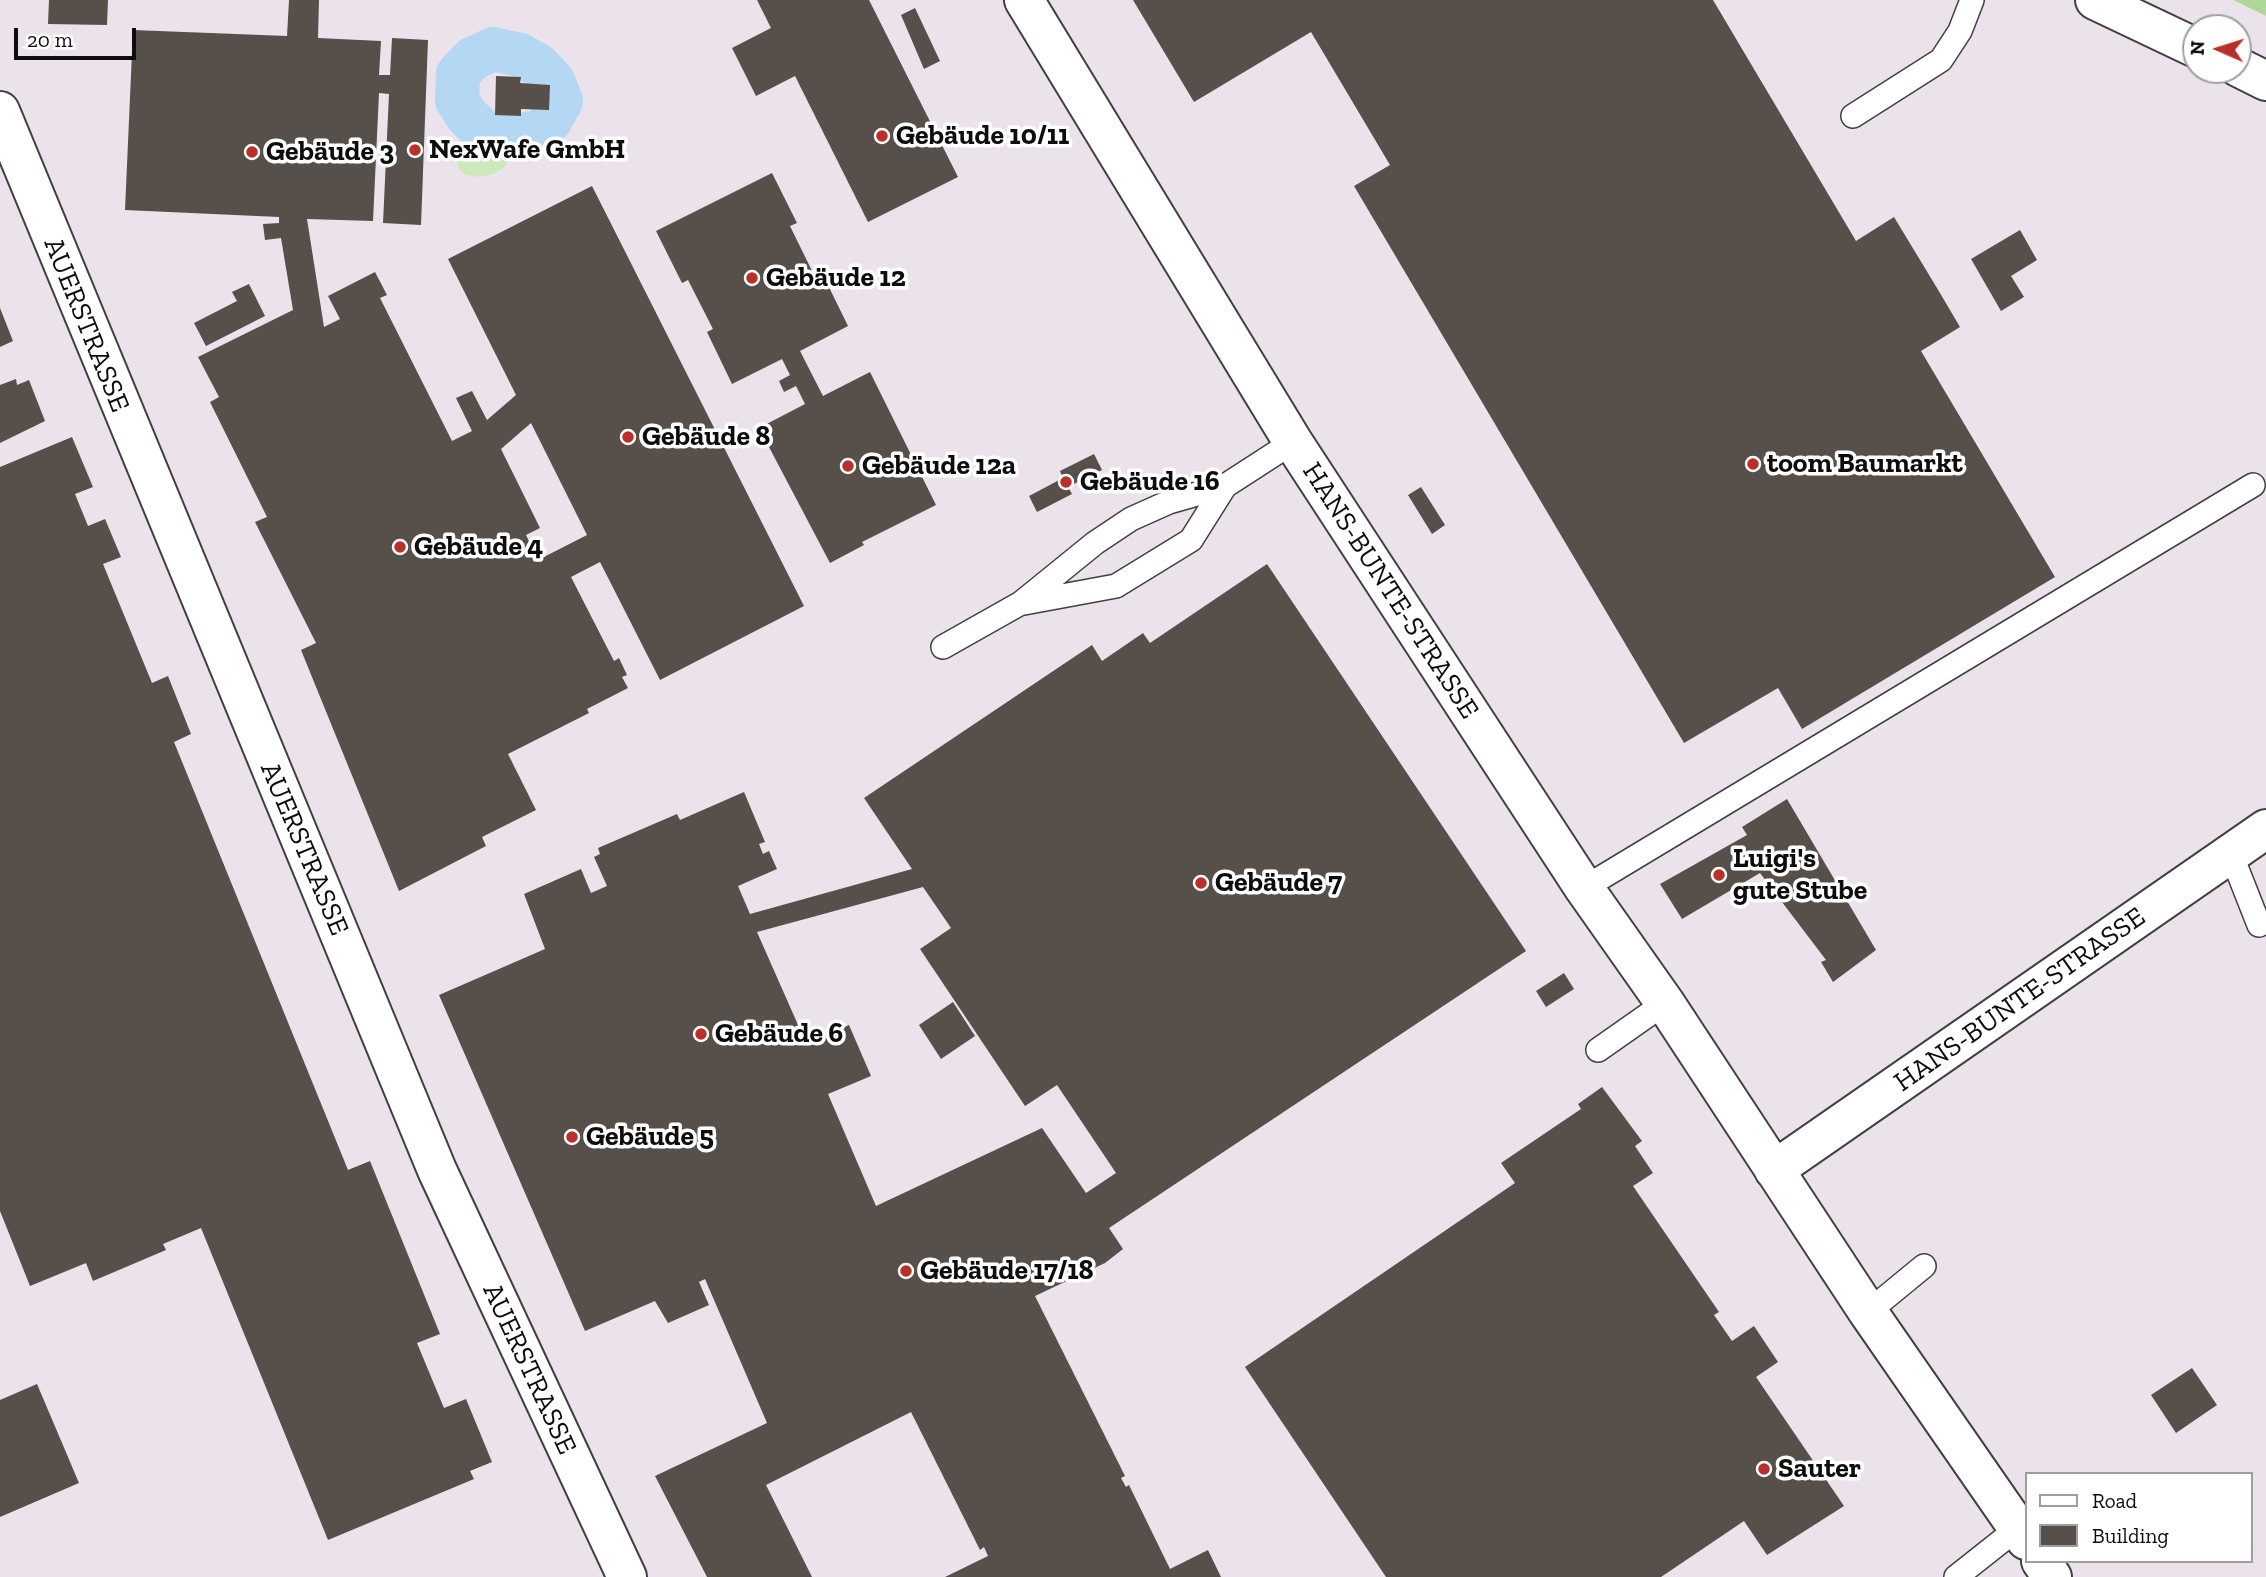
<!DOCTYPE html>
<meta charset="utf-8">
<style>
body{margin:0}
#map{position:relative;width:2266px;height:1577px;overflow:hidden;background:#fefdee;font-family:"Zilla Slab",serif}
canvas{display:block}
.legend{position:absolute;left:2025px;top:1472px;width:228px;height:91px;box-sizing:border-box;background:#fff;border:2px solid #9e9e9e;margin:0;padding:9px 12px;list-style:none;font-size:21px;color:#0d0d0d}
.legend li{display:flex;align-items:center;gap:14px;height:35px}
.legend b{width:35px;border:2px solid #9e9e9e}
.north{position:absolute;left:2182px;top:14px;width:70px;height:70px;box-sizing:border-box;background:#fff;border:2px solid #9e9e9e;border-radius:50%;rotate:273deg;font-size:19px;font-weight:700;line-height:28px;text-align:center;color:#0d0d0d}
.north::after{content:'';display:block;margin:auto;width:24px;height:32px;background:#b92f29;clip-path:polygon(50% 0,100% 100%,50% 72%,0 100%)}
.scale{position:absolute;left:14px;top:28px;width:122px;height:32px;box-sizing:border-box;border:4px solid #0d0d0d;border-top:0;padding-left:9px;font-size:21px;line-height:24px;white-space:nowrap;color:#0d0d0d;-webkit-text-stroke:5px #fff;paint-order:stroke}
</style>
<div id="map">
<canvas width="2266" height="1577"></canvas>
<ul class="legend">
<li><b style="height:9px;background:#fff"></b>Road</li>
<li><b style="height:19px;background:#564f4a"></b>Building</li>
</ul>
<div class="north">N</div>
<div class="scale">20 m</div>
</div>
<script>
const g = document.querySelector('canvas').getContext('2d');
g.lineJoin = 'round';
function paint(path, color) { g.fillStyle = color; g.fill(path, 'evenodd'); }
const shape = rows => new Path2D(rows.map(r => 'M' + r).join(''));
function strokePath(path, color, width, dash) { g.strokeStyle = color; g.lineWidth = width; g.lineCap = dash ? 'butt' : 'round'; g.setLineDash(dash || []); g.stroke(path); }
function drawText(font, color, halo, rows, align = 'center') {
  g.font = font + ' "Zilla Slab",serif'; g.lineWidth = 7; g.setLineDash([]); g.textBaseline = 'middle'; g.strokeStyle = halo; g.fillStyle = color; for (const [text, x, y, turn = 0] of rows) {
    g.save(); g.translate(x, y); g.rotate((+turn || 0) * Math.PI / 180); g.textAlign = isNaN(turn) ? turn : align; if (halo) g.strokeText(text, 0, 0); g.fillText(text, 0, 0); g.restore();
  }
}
const industrial = shape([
 [0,0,2233,0,2266,16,2266,1577,0,1577],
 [2196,28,2238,28,2238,70,2196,70],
 [2026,1474,2250,1474,2250,1561,2026,1561]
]);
const green = shape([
 [485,133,509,138,506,166,496,173,480,177,466,175,459,169,456,157]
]);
const forest = shape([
 [2233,0,2266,0,2266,16]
]);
const canal = shape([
 [531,133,509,138,485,133,467,116,457,100,458,74,472,59,493,49,520,55,538,65,553,81,561,101,550,121]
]);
const building = shape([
 [49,0,108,0,107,25,48,24],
 [289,0,319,0,318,38,381,41,379,75,390,75,392,38,428,40,421,225,383,223,389,94,379,93,373,221,307,219,324,327,340,319,328,296,375,272,387,295,380,298,452,441,472,431,456,398,472,391,487,420,516,395,448,259,592,186,804,606,660,680,600,562,571,577,614,661,619,658,627,675,622,677,628,688,587,709,589,713,508,754,536,810,482,837,486,846,399,891,301,650,316,643,255,522,267,517,210,402,219,397,198,357,293,310,281,238,265,240,263,224,279,223,279,217,125,210,133,30,287,36],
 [531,423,587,535,538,560,526,535,540,528,501,449],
 [757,0,869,0,958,177,868,222,795,76,756,96,732,48,771,28],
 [1133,0,1713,0,1856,241,1894,217,1937,288,1960,327,1921,351,2055,577,1802,729,1778,688,1684,743,1354,186,1390,165,1311,32,1194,102],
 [915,8,940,61,924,69,901,15],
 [496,76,521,77,520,83,550,85,549,110,521,109,521,116,495,115],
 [772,173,797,223,790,226,815,277,822,273,848,326,800,351,823,396,870,372,936,505,862,542,864,545,830,563,759,428,805,404,796,386,784,392,779,381,790,375,782,359,732,384,707,332,713,329,688,280,682,283,656,231],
 [2020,230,2037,260,2011,276,2024,297,2001,311,1971,259],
 [249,284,265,316,206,346,194,323,237,301,232,292],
 [0,308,13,341,0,347],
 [16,379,17,385,29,380,45,421,0,443,0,385],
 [72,437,93,487,75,494,88,526,105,519,121,557,103,564,152,683,168,676,191,734,174,742,348,1170,370,1161,440,1334,417,1343,444,1408,466,1399,492,1462,470,1471,474,1479,328,1540,201,1228,163,1244,166,1250,93,1281,86,1263,30,1286,0,1211,0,467],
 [1094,454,1102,470,1068,487,1072,494,1037,512,1029,496,1063,478,1060,471],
 [1421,487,1445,525,1432,534,1408,495],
 [1267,564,1526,951,1109,1228,1123,1249,1105,1263,1035,1296,1125,1476,1121,1478,1126,1487,1129,1485,1170,1569,1208,1550,1221,1577,945,1577,988,1556,984,1547,980,1550,911,1412,766,1485,812,1577,707,1577,655,1476,767,1423,705,1279,699,1282,709,1305,668,1323,655,1301,585,1331,439,995,545,949,524,894,581,869,591,893,607,886,594,857,600,854,598,848,677,814,680,820,744,792,765,842,759,844,763,854,769,851,777,869,738,886,750,914,912,869,864,798,1092,645,1102,661,1143,633,1150,643],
 [923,887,951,928,920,949,1025,1106,1057,1085,1116,1173,1086,1193,1042,1128,876,1206,828,1094,871,1076,849,1025,806,1043,757,932],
 [1787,799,1876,950,1833,982,1821,962,1826,960,1760,873,1682,919,1660,884,1747,835,1742,827],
 [1564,973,1574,989,1546,1007,1536,991],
 [953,1002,975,1036,941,1059,919,1025],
 [1602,1087,1642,1141,1635,1146,1653,1173,1633,1186,1719,1312,1714,1315,1732,1341,1754,1326,1778,1362,1756,1377,1844,1506,1767,1555,1744,1521,1661,1577,1386,1577,1245,1367,1515,1183,1501,1163,1581,1109,1578,1104],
 [2192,1368,2217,1405,2176,1433,2151,1395],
 [37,1384,79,1483,0,1517,0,1400]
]);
const service = shape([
 [1853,116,1941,60,1960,31,1972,0],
 [1024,603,1116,586,1191,540,1225,486],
 [943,647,1021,603,1095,543,1131,519,1169,502,1225,486,1293,442],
 [2231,854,2259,925],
 [1584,888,2253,485],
 [1598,1050,1665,1003],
 [1868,1312,1924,1266],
 [1956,1577,2018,1528]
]);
const minor = shape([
 [1024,0,1293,442,1584,888,1665,1003,1868,1312,2026,1540],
 [2095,0,2196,48],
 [2238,67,2266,81],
 [0,111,437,1170,627,1577],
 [1774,1170,2266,829],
 [2041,1561,2052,1577]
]);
const markers = [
 [882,136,7,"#b92f29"],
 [415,150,7,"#b92f29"],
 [252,152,7,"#b92f29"],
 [752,278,7,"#b92f29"],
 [628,437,7,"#b92f29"],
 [1753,464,7,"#b92f29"],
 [848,466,7,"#b92f29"],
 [1066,482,7,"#b92f29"],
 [400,547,7,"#b92f29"],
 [1719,875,7,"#b92f29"],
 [1201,883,7,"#b92f29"],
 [701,1034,7,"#b92f29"],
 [572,1137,7,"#b92f29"],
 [906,1271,7,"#b92f29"],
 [1764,1469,7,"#b92f29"]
];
const poiNames = [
 ["Gebäude 10/11",896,136],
 ["NexWafe GmbH",429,150],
 ["Gebäude 3",266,152],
 ["Gebäude 12",766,278],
 ["Gebäude 8",642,437],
 ["toom Baumarkt",1767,464],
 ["Gebäude 12a",862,466],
 ["Gebäude 16",1080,482],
 ["Gebäude 4",414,547],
 ["Luigi's",1733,859],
 ["gute Stube",1733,891],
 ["Gebäude 7",1215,883],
 ["Gebäude 6",715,1034],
 ["Gebäude 5",586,1137],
 ["Gebäude 17/18",920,1271],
 ["Sauter",1778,1469]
];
const streetNames = [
 ["AUERSTRASSE",86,325,68],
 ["HANS-BUNTE-STRASSE",1390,591,57],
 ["AUERSTRASSE",304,849,67],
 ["HANS-BUNTE-STRASSE",2020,1000,-35],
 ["AUERSTRASSE",529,1369,65]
];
paint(industrial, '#ece2ec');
paint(green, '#cde8b9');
paint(forest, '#afd898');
strokePath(canal, '#b4d7f4', 44);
paint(building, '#564f4a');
strokePath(service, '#404040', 26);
strokePath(minor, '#404040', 42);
strokePath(service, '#fff', 23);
strokePath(minor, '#fff', 38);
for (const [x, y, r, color] of markers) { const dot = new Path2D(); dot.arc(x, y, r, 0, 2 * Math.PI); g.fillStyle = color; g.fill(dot); strokePath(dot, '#fff', 2.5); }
drawText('bold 28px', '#0d0d0d', '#fff', poiNames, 'left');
drawText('28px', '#0d0d0d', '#fff', streetNames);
</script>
